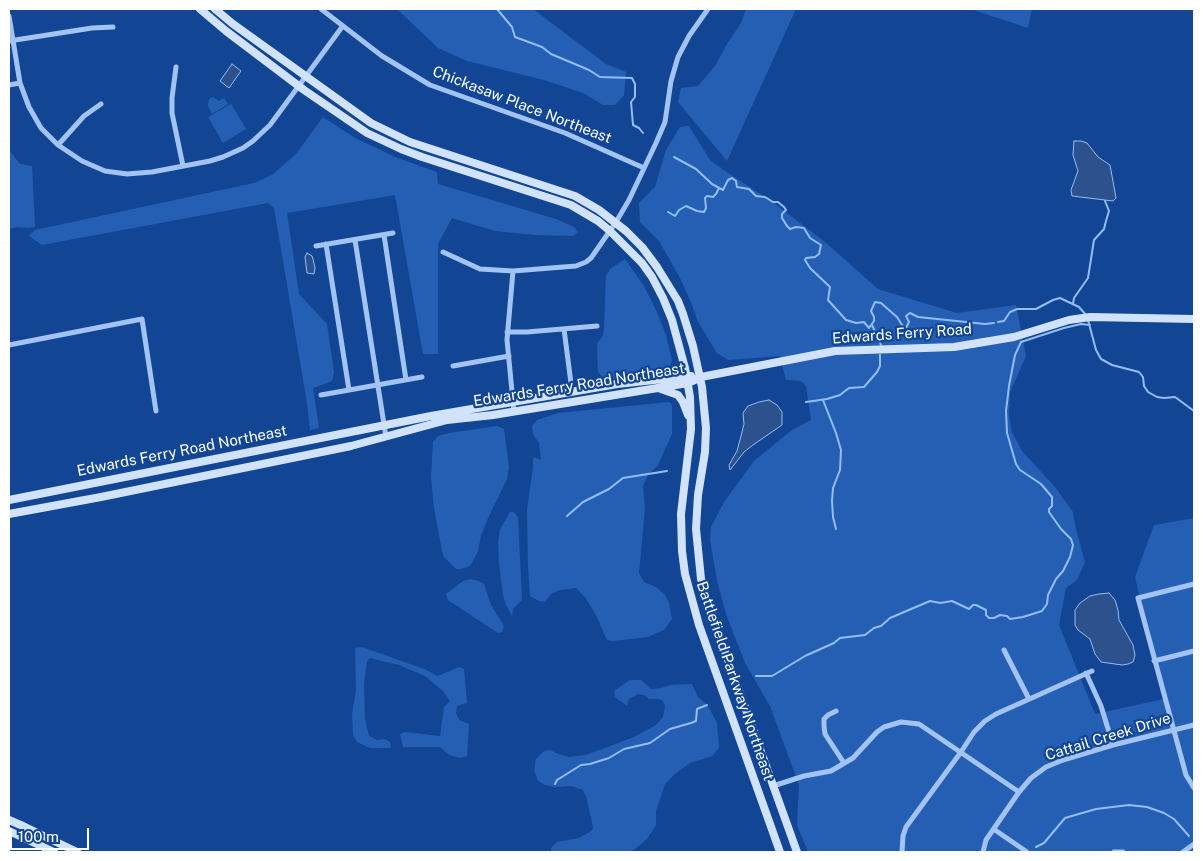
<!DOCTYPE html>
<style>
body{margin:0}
#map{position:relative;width:1203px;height:861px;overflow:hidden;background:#124695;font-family:"Public Sans",sans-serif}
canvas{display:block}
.frame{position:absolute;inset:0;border:10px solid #fff;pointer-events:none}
.scale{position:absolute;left:10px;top:828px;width:79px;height:22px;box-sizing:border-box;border:2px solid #fff;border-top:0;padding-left:6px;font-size:15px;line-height:18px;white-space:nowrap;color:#fff;-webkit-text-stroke:4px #124695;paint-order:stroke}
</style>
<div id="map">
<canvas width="1203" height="861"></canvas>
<div class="frame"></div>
<div class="scale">100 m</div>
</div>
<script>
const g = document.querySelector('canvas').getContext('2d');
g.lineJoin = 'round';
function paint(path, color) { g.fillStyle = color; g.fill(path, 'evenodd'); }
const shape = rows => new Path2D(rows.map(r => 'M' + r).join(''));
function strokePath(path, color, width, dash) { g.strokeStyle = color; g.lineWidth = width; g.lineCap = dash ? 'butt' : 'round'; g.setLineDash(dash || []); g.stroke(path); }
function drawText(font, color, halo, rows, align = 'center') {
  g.font = font + ' "Public Sans",sans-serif'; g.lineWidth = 4.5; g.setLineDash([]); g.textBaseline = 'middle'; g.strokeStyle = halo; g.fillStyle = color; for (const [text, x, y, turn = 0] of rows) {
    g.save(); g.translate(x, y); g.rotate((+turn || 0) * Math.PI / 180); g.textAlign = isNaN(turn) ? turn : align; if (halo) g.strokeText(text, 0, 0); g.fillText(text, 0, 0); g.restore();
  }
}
const green = shape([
 [397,9,533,9,606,64,626,72,624,95,615,105,603,105,583,93,544,80,467,61,438,48],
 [746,9,796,9,727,161,678,102,681,88,698,86,715,66,727,44,741,23],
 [970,9,1032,9,1028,28],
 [213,97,219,101,224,98,228,104,212,114,208,106,209,99],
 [231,104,246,129,223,143,208,117],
 [323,117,355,138,395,157,437,172,438,184,556,219,574,227,578,232,573,236,535,235,495,231,452,218,438,244,438,354,423,354,395,195,287,213,299,294,327,324,334,372,332,381,313,388,319,428,310,430,307,403,274,208,268,203,42,245,29,236,35,230,254,183,272,175,296,154],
 [689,126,710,160,722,169,774,203,825,242,878,289,957,313,1016,305,1026,356,1010,392,1009,415,1012,432,1022,451,1055,487,1073,512,1076,529,1085,562,1077,580,1066,588,1059,625,1095,714,1164,699,1135,577,1154,525,1194,518,1194,852,808,852,797,825,799,785,770,706,745,663,726,614,717,580,710,540,711,527,724,502,754,461,792,430,811,420,806,386,801,381,786,380,780,356,728,360,717,353,698,322,691,302,679,276,659,241,640,222,639,203,655,187,666,150,680,127],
 [9,150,20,164,32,166,35,227,28,228,18,227,9,229],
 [625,259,644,286,656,310,666,335,672,360,670,366,665,369,614,379,602,377,598,372,597,344,603,335,604,329,606,276,610,269],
 [669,402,672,405,672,434,658,465,648,475,643,486,645,509,639,573,644,582,656,587,665,595,669,603,672,619,664,630,648,637,612,641,607,640,596,615,585,597,576,588,560,590,551,594,545,602,539,601,530,596,528,566,527,510,533,467,533,460,534,457,541,460,539,443,533,434,532,426,537,420,558,413],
 [497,426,504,429,505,437,509,467,507,479,488,518,481,536,478,551,472,563,468,567,461,569,456,569,444,557,442,551,434,508,431,477,433,442,438,436,449,433],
 [510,512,514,512,518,517,522,600,513,609,512,616,506,605,503,595,499,563,498,542,500,530],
 [471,579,479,581,484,584,491,605,504,626,502,632,498,633,448,600,446,594,463,581],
 [362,647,424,669,438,676,459,667,464,669,467,703,457,706,456,713,459,720,469,724,467,756,460,758,449,755,440,747,403,747,400,734,405,732,440,736,444,707,450,701,443,691,425,676,399,665,370,658,367,661,364,684,365,719,369,736,377,740,385,739,390,742,391,748,370,748,357,742,353,735,352,714,356,690,355,648],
 [630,680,641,680,651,689,661,688,671,685,692,684,698,697,708,706,717,723,719,748,712,756,690,763,675,774,665,784,656,811,656,825,647,839,634,850,629,852,551,852,551,848,557,842,579,838,588,833,593,829,592,822,586,796,583,790,571,786,554,787,545,785,538,781,534,770,536,759,544,751,550,750,558,754,569,757,586,755,634,737,656,725,663,717,665,706,663,701,660,699,649,699,644,695,638,694,629,699,627,706,615,697,614,691]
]);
const water = shape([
 [232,64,241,71,229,88,220,81,232,64],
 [1074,141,1081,141,1087,143,1098,157,1110,165,1116,198,1113,201,1072,196,1071,190,1078,171,1073,155,1074,141],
 [307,253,312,256,313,259,315,268,314,274,307,273,305,257,307,253],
 [769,400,777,405,782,412,782,425,753,445,744,452,730,470,729,465,737,451,741,436,744,424,743,413,748,406,759,402,769,400],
 [1109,593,1115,600,1118,610,1119,620,1133,645,1135,655,1133,662,1128,664,1122,665,1101,662,1095,654,1090,639,1078,630,1075,625,1075,610,1080,603,1090,596,1099,594,1109,593]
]);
const stream = shape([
 [497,9,512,27,515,37,542,47,551,54,589,70,600,77,632,78,635,84,635,97,631,102,633,125,639,128,643,133],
 [674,157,696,169,712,184,723,190,728,180,732,178,736,181,737,187,749,189,756,196,765,197,773,202,778,202,784,207,786,210,782,214,782,218,787,226,790,229,796,227,804,228,810,238,821,245,819,254,815,257,806,258,805,260,810,268,830,287,828,300,846,320,856,323,864,322,869,328,874,321,874,317,871,311,875,302,881,303,897,317,902,325,906,328,909,322,906,316,910,313,918,317,985,324,994,323],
 [668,212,675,216,679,210,686,206,697,211,704,212,706,208,705,198,707,196,713,197,716,194,719,188],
 [1073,304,1074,298,1088,278,1094,240,1104,229,1106,221,1109,211,1105,201],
 [1088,320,1096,350,1101,359,1112,365,1139,372,1143,377,1144,386,1148,392,1157,397,1164,398,1175,397,1194,411],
 [998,322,1004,321,1010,312,1017,309,1036,309,1053,300,1060,298,1079,307,1086,315],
 [872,325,881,345],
 [823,400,836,433,841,450,840,470,833,488,832,501,833,517,836,529],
 [806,402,827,399,840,395,849,388,864,387,877,372,880,366,880,355],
 [567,516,583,502,609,489,623,478,667,471],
 [756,676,772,676,805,656,834,643,840,638,865,635,874,628,881,626,890,618,930,601,940,603,952,601,969,609,973,605,976,605,986,610,986,615,989,618,994,618,1000,615,1007,616,1010,619,1023,617,1042,611,1047,604,1048,595,1056,579,1063,571,1070,557,1073,545,1071,539,1061,529,1049,512,1049,509,1052,506,1052,497,1041,484,1020,470,1016,464,1007,433,1006,411,1009,386,1015,355,1021,342,1064,328,1081,324,1090,325],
 [555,784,557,780,581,765,590,764,609,758,624,749,650,743,670,729,691,723,696,721,697,709,707,705],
 [1036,847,1044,843,1065,818,1096,809,1129,805,1147,807,1164,813,1174,819,1189,836]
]);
const street = shape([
 [321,9,382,56,430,85,565,133,644,168],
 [9,16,20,83,29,107,41,128,58,145,82,161,105,171,127,174,152,172,210,161,223,157,243,148,253,141,270,125,342,27],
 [9,41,92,28,113,27],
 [176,67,172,98,172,113,183,166],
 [9,85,20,83],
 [58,145,84,116,101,104],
 [384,235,406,380],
 [355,240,386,437],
 [326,244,349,390],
 [316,246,393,233],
 [443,252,480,269,513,271,576,266,586,262,591,258,616,222,629,200,656,143,665,122,671,81,678,57,689,36,708,9],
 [513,271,507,340,514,412],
 [564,329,572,391],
 [507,332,527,332,597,326],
 [9,345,142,319,156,411],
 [453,366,509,356],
 [321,395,422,377],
 [1194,584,1138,598,1186,775,1194,788],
 [1004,650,1029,699],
 [1154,661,1194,651],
 [1086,673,1101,706,1113,745],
 [836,711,828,715,824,719,824,726,825,734,844,763],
 [773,786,804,776,831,771,853,758,877,732,884,727,901,722,919,724,1019,792],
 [995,830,1027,852],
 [902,852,903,836,906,827,961,752,974,732,985,721,996,714,1092,671],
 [983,852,986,840,1019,792,1031,778,1046,767,1063,760,1113,745,1194,725],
 [1114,852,1123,852],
 [1183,852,1194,844]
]);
const secondary = shape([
 [200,9,226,31,304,90,367,133,401,149,422,157,571,205,598,221,610,231,642,263,652,277,663,298,672,320,685,368,690,397,691,429,681,514,682,551,685,574,699,625,780,852],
 [215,9,233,24,371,123,410,142,575,196,599,210,626,231,642,247,657,267,678,301,683,314,693,346,702,387,706,428,705,452,698,495,696,529,701,579,718,632,797,852],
 [661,389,678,395,683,402,688,415],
 [9,500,431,416,617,384,691,376],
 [9,514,101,497,351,446,447,420,493,415,688,383,701,377,835,351,954,347,1014,337,1069,320,1090,317,1194,319],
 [9,820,23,826,77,852],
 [9,831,54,852]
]);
const streetNames = [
 ["Chickasaw Place Northeast",522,105,21],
 ["Edwards Ferry Road",902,334,-4],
 ["Edwards Ferry Road Northeast",579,385,-9],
 ["Edwards Ferry Road Northeast",182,451,-11],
 ["Battlefield Parkway Northeast",735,681,71],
 ["Cattail Creek Drive",1108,737,-17]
];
paint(green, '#245fb4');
paint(water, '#2c518c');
strokePath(water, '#94bdf6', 1);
strokePath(stream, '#94bdf6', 2);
strokePath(street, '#a2c3f3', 5);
strokePath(secondary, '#d1e2fc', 8);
drawText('15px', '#fff', '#124695', streetNames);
</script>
